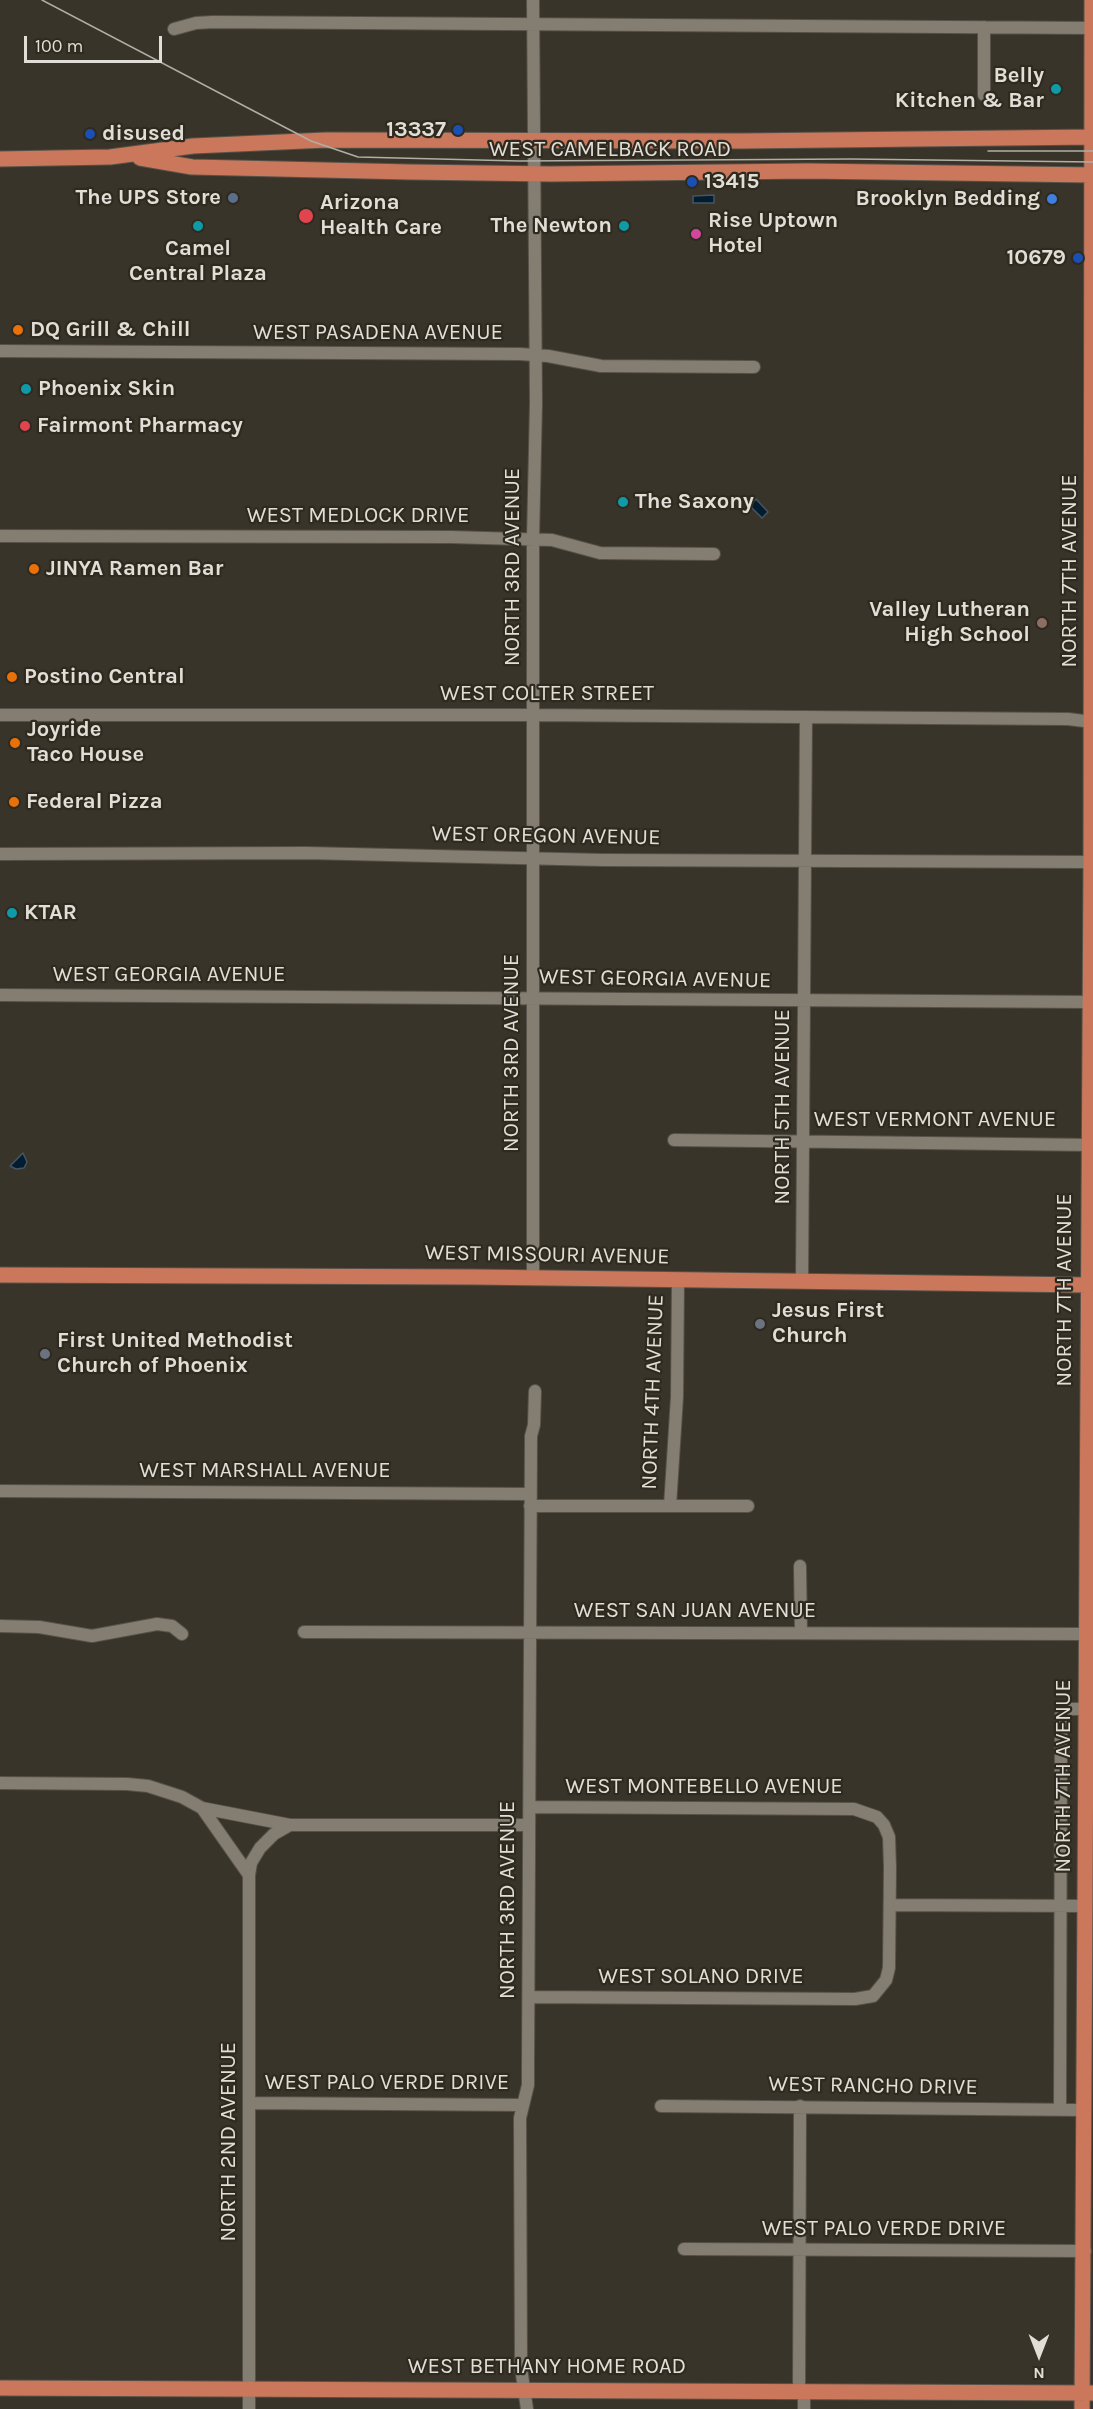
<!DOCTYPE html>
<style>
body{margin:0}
#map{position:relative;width:1093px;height:2409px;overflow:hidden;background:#393429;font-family:Karla,sans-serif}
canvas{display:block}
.north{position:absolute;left:1009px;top:2325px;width:60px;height:60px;-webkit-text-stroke:4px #2f2a1f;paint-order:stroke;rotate:180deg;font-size:16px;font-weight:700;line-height:24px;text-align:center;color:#e1ded7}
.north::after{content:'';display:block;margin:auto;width:21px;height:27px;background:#e1ded7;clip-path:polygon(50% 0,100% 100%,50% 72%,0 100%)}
.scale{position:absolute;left:24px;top:36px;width:138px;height:27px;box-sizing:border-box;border:3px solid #e1ded7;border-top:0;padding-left:8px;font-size:18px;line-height:21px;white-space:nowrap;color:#e1ded7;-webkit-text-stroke:4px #2f2a1f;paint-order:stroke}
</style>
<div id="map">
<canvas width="1093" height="2409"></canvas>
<div class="north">N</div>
<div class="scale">100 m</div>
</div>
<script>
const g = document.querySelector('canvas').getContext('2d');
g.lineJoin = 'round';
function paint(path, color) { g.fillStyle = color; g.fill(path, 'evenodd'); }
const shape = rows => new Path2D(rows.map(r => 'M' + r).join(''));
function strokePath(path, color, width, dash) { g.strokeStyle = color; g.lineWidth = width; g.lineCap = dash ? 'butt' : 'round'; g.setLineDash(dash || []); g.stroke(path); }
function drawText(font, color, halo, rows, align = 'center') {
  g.font = font + ' Karla,sans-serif'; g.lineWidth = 4.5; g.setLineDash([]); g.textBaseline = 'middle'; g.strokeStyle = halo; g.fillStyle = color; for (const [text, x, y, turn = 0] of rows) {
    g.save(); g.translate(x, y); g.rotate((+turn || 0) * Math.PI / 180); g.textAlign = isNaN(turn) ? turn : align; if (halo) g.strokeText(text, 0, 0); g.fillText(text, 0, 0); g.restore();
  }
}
const water = shape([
 [714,195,714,203,693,203,693,196,714,195],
 [756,499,768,512,762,518,750,506,756,499],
 [23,1153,27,1162,24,1168,16,1169,10,1166,23,1153]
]);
const minor = shape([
 [533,0,536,403,533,539,533,1278],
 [174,29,196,23,213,22,1093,28],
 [984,95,984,27],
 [0,351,520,354,548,356,601,366,754,367],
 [0,536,451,537,552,540,600,553,714,554],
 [0,715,533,715,1068,719,1093,722],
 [0,854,307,853,603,860,1091,862],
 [0,995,1093,1002],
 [674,1140,1093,1145],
 [802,1281,806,717],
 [0,1491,530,1494],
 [530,1506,748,1506],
 [670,1506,677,1397,678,1280],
 [800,1566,801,1632],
 [0,1626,39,1627,92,1636,157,1624,172,1626,182,1634],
 [304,1632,1087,1634],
 [0,1783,127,1784,148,1786,182,1797,202,1808,290,1825,529,1825],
 [202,1808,249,1875,249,2409],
 [249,1875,251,1863,260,1848,274,1834,290,1825],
 [890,1905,1086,1906],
 [529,1997,855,1999,873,1996,886,1980,889,1968,890,1868,889,1837,884,1825,877,1817,854,1809,530,1807],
 [251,2103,523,2105],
 [661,2106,1085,2110],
 [1060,2110,1061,1715,1063,1709,1087,1709],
 [684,2249,1085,2251],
 [799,2391,800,2106],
 [804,2391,804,2409],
 [527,2409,521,2368,520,2118,528,2085,528,2067,531,1436,534,1425,535,1391]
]);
const major = shape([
 [140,158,192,167,410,172,551,174,807,171,1093,175],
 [0,159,110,157,193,146,326,140,741,141,1093,137],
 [0,1275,474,1277,1088,1285],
 [0,2388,1093,2393],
 [1082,2409,1091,862,1092,0]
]);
const tram = shape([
 [42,0,311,141,358,157,519,161,851,159,1093,162],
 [988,151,1093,151]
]);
const markers = [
 [1056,89,6,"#0f9aa8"],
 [458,130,6,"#1a4fb4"],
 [90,134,6,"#1a4fb4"],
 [692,182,6,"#1a4fb4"],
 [233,198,6,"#5c6f8a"],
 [1052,199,6,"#3f7fe0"],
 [306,216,8,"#e0444e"],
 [198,226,6,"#0f9aa8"],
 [624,226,6,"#0f9aa8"],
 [696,234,6,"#d1479c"],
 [1078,258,6,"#1a4fb4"],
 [18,330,6,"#e8710a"],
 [26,389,6,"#0f9aa8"],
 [25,426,6,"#e0444e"],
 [623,502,6,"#0f9aa8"],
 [34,569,6,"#e8710a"],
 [1042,623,6,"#8d6e63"],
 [12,677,6,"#e8710a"],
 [15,743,6,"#e8710a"],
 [14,802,6,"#e8710a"],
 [12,913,6,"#0f9aa8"],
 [760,1324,6,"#6b7280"],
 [45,1354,6,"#6b7280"]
];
const poiNames = [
 ["Belly",1044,76,"right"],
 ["Kitchen & Bar",1044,101,"right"],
 ["13337",446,130,"right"],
 ["disused",102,134],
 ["13415",704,182],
 ["The UPS Store",221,198,"right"],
 ["Brooklyn Bedding",1040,199,"right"],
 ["Arizona",320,203],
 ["Health Care",320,228],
 ["Rise Uptown",708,221],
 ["Hotel",708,246],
 ["The Newton",612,226,"right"],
 ["Camel",198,249,"center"],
 ["Central Plaza",198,274,"center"],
 ["10679",1066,258,"right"],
 ["DQ Grill & Chill",30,330],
 ["Phoenix Skin",38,389],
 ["Fairmont Pharmacy",37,426],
 ["The Saxony",635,502],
 ["JINYA Ramen Bar",46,569],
 ["Valley Lutheran",1030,610,"right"],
 ["High School",1030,635,"right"],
 ["Postino Central",24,677],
 ["Joyride",27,730],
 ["Taco House",27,755],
 ["Federal Pizza",26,802],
 ["KTAR",24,913],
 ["Jesus First",772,1311],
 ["Church",772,1336],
 ["First United Methodist",57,1341],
 ["Church of Phoenix",57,1366]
];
const streetNames = [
 ["WEST CAMELBACK ROAD",610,150],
 ["WEST PASADENA AVENUE",378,333],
 ["WEST MEDLOCK DRIVE",358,516],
 ["NORTH 3RD AVENUE",513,567,-90],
 ["NORTH 7TH AVENUE",1070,571,-90],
 ["WEST COLTER STREET",547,694],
 ["WEST OREGON AVENUE",546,836,1],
 ["WEST GEORGIA AVENUE",169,975],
 ["WEST GEORGIA AVENUE",655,979,1],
 ["NORTH 3RD AVENUE",512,1053,-90],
 ["NORTH 5TH AVENUE",783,1107,-90],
 ["WEST VERMONT AVENUE",935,1120],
 ["WEST MISSOURI AVENUE",547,1255,1],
 ["NORTH 7TH AVENUE",1065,1290,-90],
 ["NORTH 4TH AVENUE",653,1392,-88],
 ["WEST MARSHALL AVENUE",265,1471],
 ["WEST SAN JUAN AVENUE",695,1611],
 ["NORTH 7TH AVENUE",1064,1776,-90],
 ["WEST MONTEBELLO AVENUE",704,1787],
 ["NORTH 3RD AVENUE",508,1900,-90],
 ["WEST SOLANO DRIVE",701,1977],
 ["WEST PALO VERDE DRIVE",387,2083],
 ["WEST RANCHO DRIVE",873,2086,1],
 ["NORTH 2ND AVENUE",229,2142,-90],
 ["WEST PALO VERDE DRIVE",884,2229],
 ["WEST BETHANY HOME ROAD",547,2367]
];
paint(water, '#021c30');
strokePath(water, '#455662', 1.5);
strokePath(minor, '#565249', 14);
strokePath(major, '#565249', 17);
strokePath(minor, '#847e72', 12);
strokePath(major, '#ca775b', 15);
strokePath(tram, '#b1aea6', 1.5);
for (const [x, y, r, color] of markers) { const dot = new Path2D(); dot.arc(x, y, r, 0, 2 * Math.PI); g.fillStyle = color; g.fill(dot); strokePath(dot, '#2f2a1f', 2); }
drawText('bold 22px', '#e1ded7', '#2f2a1f', poiNames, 'left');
drawText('22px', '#e1ded7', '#2f2a1f', streetNames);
</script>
